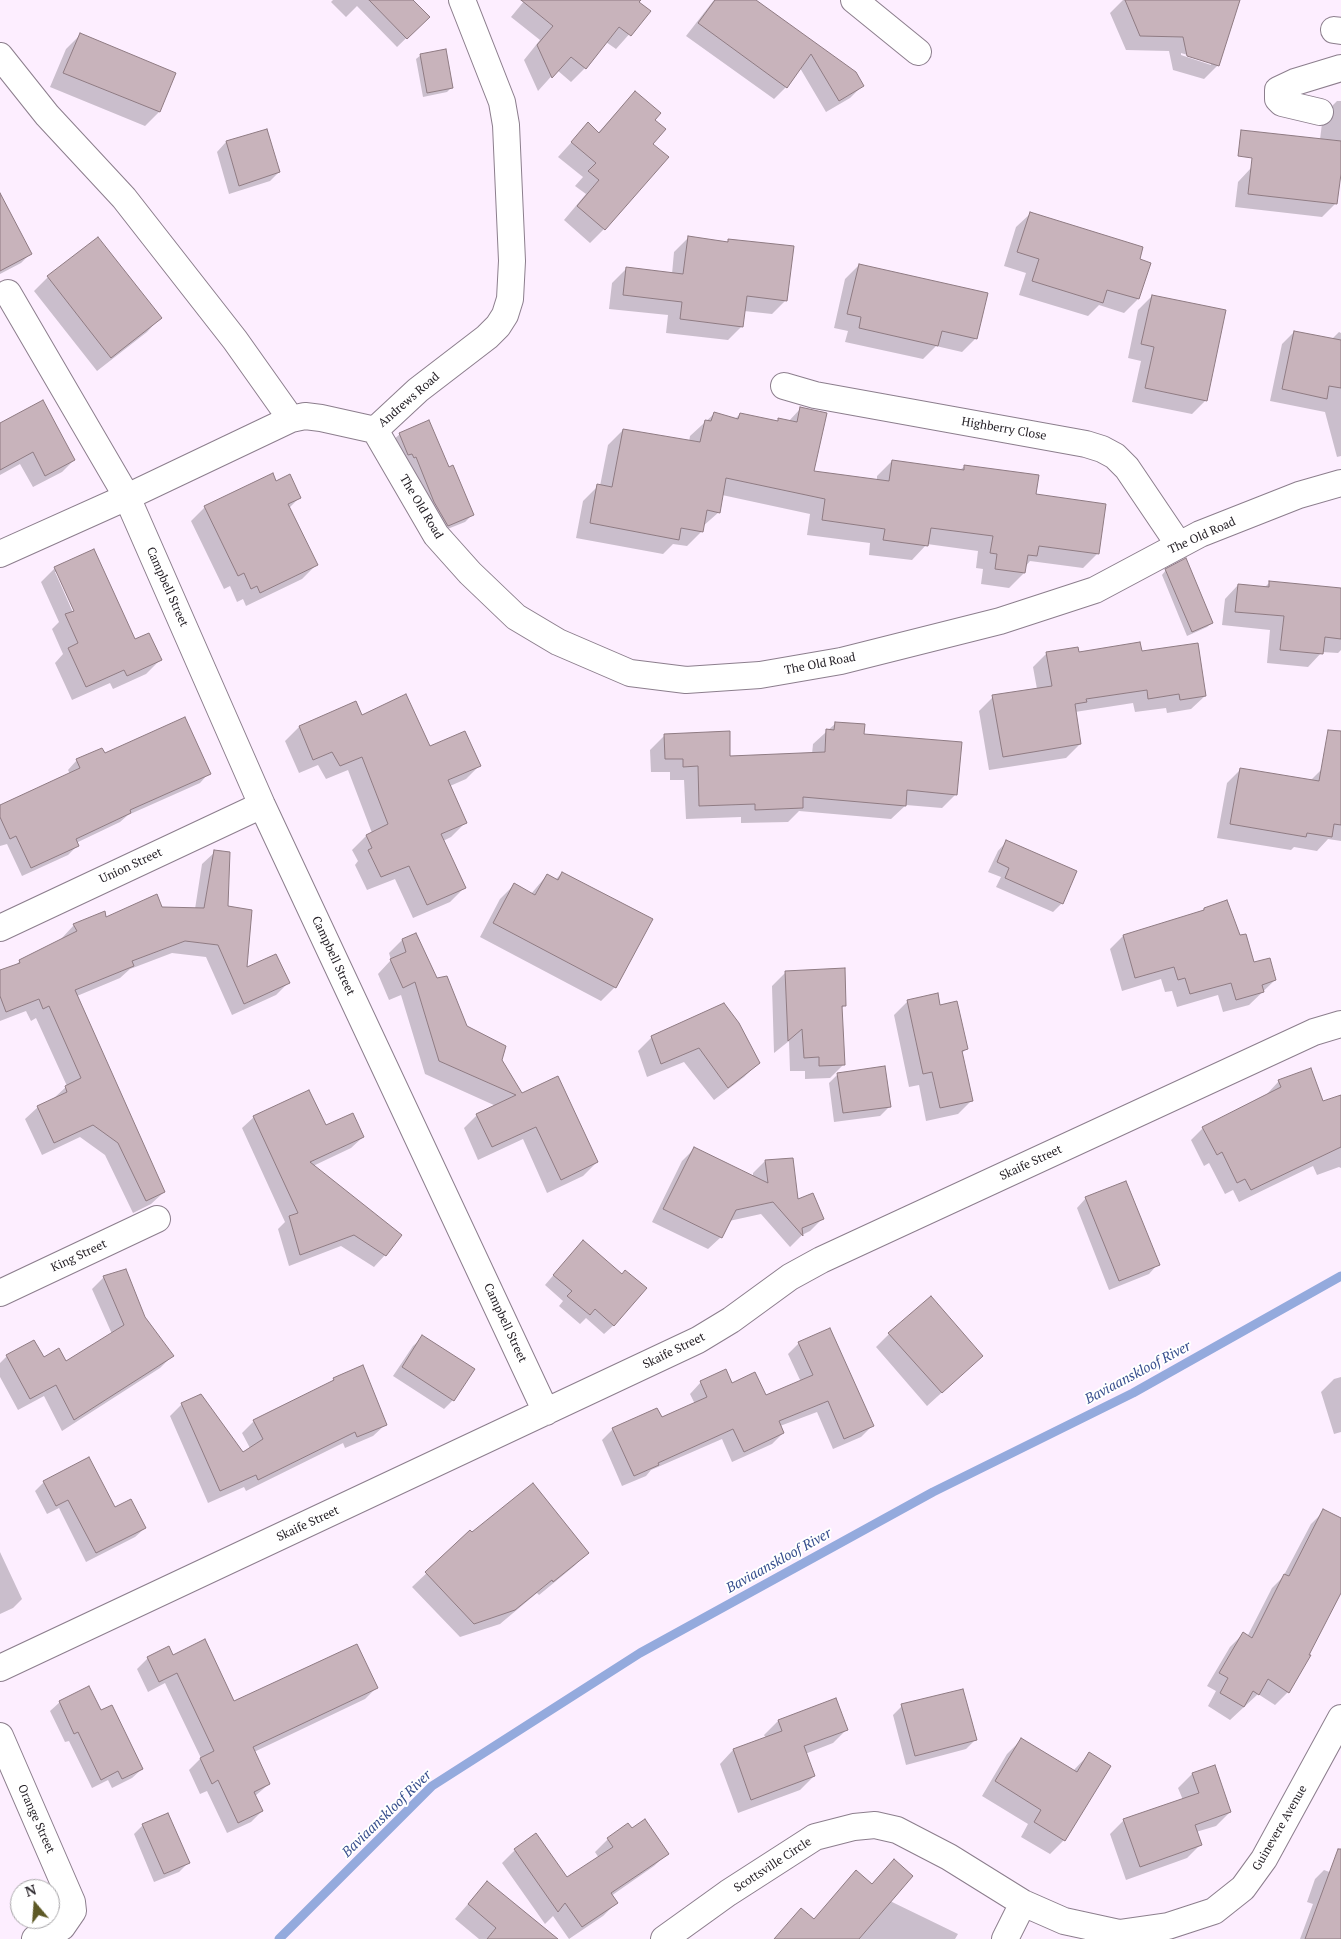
<!DOCTYPE html>
<style>
body{margin:0}
#map{position:relative;width:1341px;height:1939px;overflow:hidden;background:#fdeeff;font-family:"PT Serif",serif}
canvas{display:block}
.north{position:absolute;left:10px;top:1879px;width:50px;height:50px;box-sizing:border-box;background:#fff;border:1px solid #a8a6a9;border-radius:50%;rotate:342deg;font-size:14px;font-weight:700;line-height:20px;text-align:center;color:#262127}
.north::after{content:'';display:block;margin:auto;width:18px;height:22px;background:#5d5926;clip-path:polygon(50% 0,100% 100%,50% 72%,0 100%)}
</style>
<div id="map">
<canvas width="1341" height="1939"></canvas>
<div class="north">N</div>
</div>
<script>
const g = document.querySelector('canvas').getContext('2d');
g.lineJoin = 'round';
function paint(path, color) { g.fillStyle = color; g.fill(path, 'evenodd'); }
const shape = rows => new Path2D(rows.map(r => 'M' + r).join(''));
function strokePath(path, color, width, dash) { g.strokeStyle = color; g.lineWidth = width; g.lineCap = dash ? 'butt' : 'round'; g.setLineDash(dash || []); g.stroke(path); }
function drawText(font, color, halo, rows, align = 'center') {
  g.font = font + ' "PT Serif",serif'; g.lineWidth = 4; g.setLineDash([]); g.textBaseline = 'middle'; g.strokeStyle = halo; g.fillStyle = color; for (const [text, x, y, turn = 0] of rows) {
    g.save(); g.translate(x, y); g.rotate((+turn || 0) * Math.PI / 180); g.textAlign = isNaN(turn) ? turn : align; if (halo) g.strokeText(text, 0, 0); g.fillText(text, 0, 0); g.restore();
  }
}
const shadow = shape([
 [333,0,412,0,428,17,397,47,357,6,346,17,331,2],
 [525,0,635,0,649,12,616,49,606,42,585,68,571,82,557,70,538,91,524,60,540,40,511,17],
 [714,0,753,0,862,86,850,98,826,112,800,68,786,87,774,99,686,36],
 [1123,0,1238,0,1218,65,1204,79,1173,70,1169,51,1126,50,1110,13],
 [1181,53,1211,62,1211,65,1181,55],
 [80,35,175,74,159,112,145,126,50,87,66,49],
 [421,55,451,88,447,92,423,97,416,59],
 [635,92,653,120,651,144,604,229,590,243,564,220,586,194,575,186,583,177,558,157,588,124,598,133],
 [1337,101,1341,101,1341,150,1319,148,1323,115],
 [266,131,279,172,270,181,229,194,217,152,226,142],
 [1251,168,1336,203,1322,217,1235,207,1238,182],
 [0,195,30,254,21,263,0,274],
 [1030,214,1138,260,1138,299,1124,313,1099,305,1088,316,1019,295,1026,273,1004,266,1016,227],
 [688,238,726,243,729,240,786,300,772,314,744,311,742,326,728,340,666,333,668,315,609,309,612,283,626,269,672,274,674,252],
 [859,265,976,338,962,352,936,346,923,359,845,342,848,331,834,328,845,279],
 [48,277,160,318,147,332,97,371,34,291],
 [1152,296,1206,400,1192,414,1132,402,1141,361,1128,358,1138,310],
 [1294,332,1331,340,1339,332,1341,333,1341,456,1337,457,1325,412,1270,401,1282,344],
 [801,408,812,472,877,481,877,476,892,461,960,470,965,466,1035,495,1098,553,1083,568,1030,561,1025,567,1024,573,1009,588,981,584,983,569,976,568,978,551,927,544,912,560,869,555,870,543,807,535,810,514,722,495,719,512,702,527,702,531,687,546,673,544,663,554,576,538,583,501,598,486,600,486,608,445,623,430,689,442,690,436,714,414,735,419,740,414,777,422,779,420,788,422],
 [0,424,74,460,62,472,33,487,20,464,0,475],
 [400,434,449,468,472,515,465,522,440,532,392,441],
 [276,482,299,498,289,508,316,565,302,579,246,606,243,599,237,602,230,586,224,589,191,521,205,507],
 [55,568,134,641,160,660,146,674,113,689,110,683,72,700,55,663,63,654,52,629,59,622,41,582],
 [55,572,58,572,77,616,75,617],
 [1166,570,1212,623,1207,627,1187,636,1162,575],
 [1270,582,1341,589,1341,650,1338,653,1322,652,1308,667,1267,663,1270,630,1222,625,1225,599,1238,585,1264,588],
 [1047,653,1141,653,1205,696,1191,709,1167,713,1166,708,1135,712,1133,703,1075,712,1080,744,1066,758,989,770,979,711,993,697,1037,689,1033,667],
 [355,702,362,717,429,748,480,765,466,779,450,786,465,823,451,837,443,841,464,888,450,902,413,918,395,879,367,890,355,865,358,861,352,850,366,836,372,833,348,770,326,779,318,765,299,773,285,741,299,727],
 [836,723,863,735,956,794,942,808,906,805,891,819,799,811,788,822,741,823,741,817,686,819,684,780,670,780,670,772,651,772,650,750,664,736,729,757,812,754,813,744],
 [105,755,209,773,200,783,128,815,120,822,76,843,77,846,68,855,22,876,7,844,0,846,0,807,70,774,68,770,77,760],
 [1241,769,1310,781,1322,769,1341,773,1341,841,1328,839,1317,851,1294,847,1291,850,1217,838,1227,783],
 [1007,841,1062,903,1053,912,996,887,1001,877,988,872,998,851],
 [215,852,226,908,246,969,288,983,276,995,232,1015,206,957,172,953,130,969,120,978,77,996,164,1192,151,1204,133,1213,105,1155,80,1137,42,1155,25,1119,38,1107,53,1099,67,1086,36,1018,31,1021,26,1011,0,1021,0,972,14,966,20,961,63,940,62,938,74,925,161,908,195,909,202,864],
 [562,873,615,987,601,1001,480,937,500,899,514,885,531,894,547,875,555,880],
 [1204,909,1239,937,1253,964,1275,980,1249,1005,1223,1012,1218,995,1177,1007,1172,991,1165,992,1161,979,1122,991,1110,949,1123,936,1201,912],
 [402,940,466,1027,501,1060,521,1094,597,1162,583,1176,547,1193,523,1139,478,1160,464,1128,477,1115,496,1106,425,1074,401,995,389,1000,378,974,391,960,389,953],
 [786,972,845,1005,841,1009,844,1064,830,1078,805,1079,805,1071,790,1071,789,1041,774,1053,772,986],
 [908,1001,939,1006,966,1049,962,1053,972,1100,958,1114,926,1121,919,1085,909,1087,894,1015],
 [738,1024,758,1063,744,1077,714,1100,684,1062,647,1077,638,1051,652,1037],
 [838,1074,890,1106,880,1116,834,1122,829,1083],
 [1279,1081,1323,1103,1341,1096,1341,1168,1339,1167,1317,1175,1313,1166,1239,1202,1233,1190,1225,1194,1209,1163,1204,1166,1191,1140,1203,1128,1267,1095,1267,1094],
 [254,1117,325,1127,363,1137,351,1148,313,1166,385,1255,374,1267,341,1246,289,1266,278,1229,285,1222,242,1128],
 [695,1148,753,1177,753,1173,765,1161,797,1201,823,1218,810,1231,802,1235,790,1247,761,1214,729,1221,721,1237,708,1249,652,1222,682,1161],
 [1086,1198,1158,1264,1149,1274,1109,1290,1077,1208],
 [574,1251,614,1325,604,1334,586,1318,580,1324,559,1306,563,1301,545,1285],
 [104,1277,144,1317,172,1356,160,1368,62,1431,44,1396,18,1410,0,1377,0,1363,7,1356,43,1358,66,1363,112,1334,92,1289],
 [889,1334,982,1356,927,1406,876,1347],
 [423,1337,453,1400,444,1409,393,1376,413,1346],
 [799,1343,872,1426,861,1437,833,1449,817,1412,780,1426,783,1433,772,1444,732,1462,722,1439,651,1470,646,1476,622,1486,602,1440,613,1429,661,1419,695,1404,690,1394,701,1382,731,1385,766,1397,801,1382,788,1354],
 [1341,1377,1341,1432,1334,1434,1321,1392,1334,1379],
 [334,1379,386,1424,373,1436,345,1448,343,1443,246,1491,244,1487,208,1503,170,1416,182,1404,243,1454,250,1448,242,1433,254,1421,329,1384],
 [44,1482,145,1528,135,1537,86,1562,59,1508,47,1514,35,1491],
 [1324,1511,1340,1519,1341,1518,1341,1590,1308,1655,1309,1656,1288,1692,1275,1705,1258,1694,1230,1720,1208,1706,1216,1691,1207,1686,1230,1647,1243,1634,1247,1637,1272,1588,1283,1577,1311,1524],
 [470,1532,587,1553,573,1567,539,1595,537,1593,500,1624,460,1637,412,1587],
 [0,1552,22,1599,13,1608,0,1614],
 [172,1656,233,1703,376,1688,365,1699,254,1752,269,1784,255,1796,262,1811,251,1822,227,1833,207,1791,200,1794,189,1770,201,1758,165,1683,148,1692,137,1669,148,1658],
 [60,1702,100,1712,142,1769,132,1778,112,1788,108,1780,92,1788,69,1741,65,1742,50,1711],
 [902,1706,975,1740,966,1749,906,1765,893,1715],
 [778,1721,847,1729,833,1743,805,1754,814,1776,800,1790,738,1813,720,1764,733,1750,766,1738,764,1735],
 [1021,1740,1073,1771,1089,1754,1109,1766,1064,1840,1050,1854,1021,1837,1028,1824,982,1796,1007,1754],
 [1192,1774,1230,1812,1216,1826,1196,1832,1201,1844,1187,1858,1126,1880,1110,1834,1124,1820,1183,1800,1178,1788],
 [143,1825,188,1863,179,1872,154,1882,134,1834],
 [608,1839,667,1854,654,1866,611,1896,616,1903,603,1916,569,1939,553,1916,545,1924,502,1863,515,1850,567,1879,599,1858,595,1852],
 [1341,1855,1341,1939,1300,1939,1313,1904,1307,1902,1315,1879,1324,1870,1335,1874],
 [894,1860,890,1901,958,1934,955,1939,774,1939,801,1910,813,1920,856,1872,871,1885],
 [487,1882,534,1939,479,1939,455,1919]
]);
const stream = shape([
 [279,1939,432,1786,640,1653,933,1492,1133,1393,1341,1276]
]);
const building = shape([
 [369,0,413,0,430,17,407,39,369,0],
 [521,0,641,0,639,2,651,11,631,36,619,27,586,69,571,57,552,78,537,45,553,26,521,0],
 [715,0,756,0,856,72,864,86,839,101,811,54,787,88,698,23,715,0],
 [1125,0,1240,0,1219,66,1187,56,1183,37,1140,36,1125,0],
 [80,33,176,73,160,112,63,73,80,33],
 [446,49,453,88,427,93,420,54,446,49],
 [635,91,661,113,655,120,666,129,653,144,669,157,605,230,577,206,599,180,588,171,596,163,571,142,588,122,599,133,635,91],
 [267,129,280,172,239,186,226,141,267,129],
 [1241,130,1341,141,1341,174,1337,204,1248,194,1252,158,1238,156,1241,130],
 [0,193,32,254,0,271,0,193],
 [1030,212,1143,247,1140,259,1151,263,1139,299,1107,290,1103,303,1032,281,1039,259,1017,252,1030,212],
 [688,236,728,242,728,239,794,246,787,301,747,296,743,327,680,319,682,302,623,295,626,267,683,274,688,236],
 [98,237,162,318,111,358,47,276,98,237],
 [859,264,988,293,977,339,942,331,938,346,859,328,861,317,847,314,859,264],
 [1152,295,1226,310,1207,401,1145,388,1154,347,1141,344,1152,295],
 [1294,331,1341,340,1341,388,1329,386,1327,399,1282,389,1294,331],
 [43,400,75,460,45,476,33,452,0,470,0,423,43,400],
 [800,407,827,413,814,471,889,481,892,460,964,470,964,465,1039,475,1036,494,1106,504,1099,554,1039,546,1037,556,1028,555,1025,573,995,569,997,554,990,553,993,536,931,528,928,546,883,540,885,529,822,520,825,499,726,478,720,513,707,510,703,532,681,528,679,540,590,523,597,484,612,487,623,429,700,442,705,420,711,421,714,412,738,419,740,413,778,421,778,418,797,422,800,407],
 [429,420,449,467,453,465,474,515,448,526,434,502,416,457,414,458,412,454,408,455,399,433,429,420],
 [273,473,276,481,290,474,301,498,288,504,318,565,260,593,257,586,251,589,244,573,238,576,204,506,273,473],
 [94,549,135,639,149,633,162,660,127,676,124,670,86,687,68,648,78,643,65,614,74,611,54,567,94,549],
 [1186,558,1213,623,1192,632,1165,569,1186,558],
 [1269,581,1341,588,1341,639,1325,637,1323,654,1280,650,1284,616,1235,612,1238,584,1269,587,1269,581],
 [1140,642,1142,651,1198,643,1206,696,1180,700,1179,694,1148,699,1147,690,1086,699,1087,702,1075,704,1081,744,1003,757,992,695,1052,686,1046,652,1078,647,1079,652,1140,642],
 [406,694,430,746,465,731,481,766,448,780,467,823,441,834,466,888,427,905,409,866,381,877,368,850,372,848,366,835,388,824,362,757,340,766,332,752,313,760,299,726,356,701,362,715,406,694],
 [185,717,211,774,130,810,131,813,76,839,79,846,31,868,16,836,10,839,0,817,0,805,80,768,76,759,102,748,105,753,185,717],
 [835,722,865,724,864,734,962,742,957,795,907,790,906,806,803,797,803,808,755,810,755,804,699,806,698,766,683,767,683,759,665,759,664,734,730,731,730,756,825,752,826,729,834,730,835,722],
 [1328,730,1341,731,1341,825,1334,824,1332,837,1307,833,1306,837,1230,824,1240,768,1319,781,1328,730],
 [1006,840,1077,871,1063,904,1005,878,1009,868,997,862,1006,840],
 [214,850,230,852,228,906,252,910,247,967,276,954,290,983,244,1004,218,945,185,941,132,961,134,966,75,990,165,1192,146,1201,118,1143,93,1125,54,1143,37,1106,67,1092,65,1086,81,1078,49,1006,43,1009,39,999,6,1012,0,996,0,970,20,963,19,960,77,931,73,924,105,911,106,917,157,894,162,907,204,908,214,850],
 [562,872,653,919,616,988,493,923,514,883,535,895,547,874,558,880,562,872],
 [1227,900,1240,935,1246,934,1254,962,1270,958,1276,980,1262,985,1264,992,1236,1000,1231,983,1190,994,1185,978,1178,980,1174,967,1135,978,1123,935,1204,910,1204,908,1227,900],
 [416,933,437,978,447,976,467,1026,506,1046,502,1060,522,1093,558,1076,598,1162,561,1180,536,1127,492,1147,476,1114,516,1095,439,1061,415,982,403,988,390,959,406,952,402,939,416,933],
 [845,968,846,1006,842,1006,845,1065,819,1066,819,1057,804,1058,802,1029,788,1041,785,971,845,968],
 [938,993,940,1005,957,1001,968,1049,962,1051,973,1101,940,1108,932,1072,923,1074,907,1000,938,993],
 [724,1003,739,1023,760,1063,728,1088,699,1048,661,1064,651,1036,724,1003],
 [885,1066,891,1107,843,1113,837,1073,885,1066],
 [1311,1068,1323,1101,1341,1095,1341,1147,1251,1190,1245,1179,1237,1183,1222,1152,1217,1155,1202,1127,1281,1087,1278,1080,1311,1068],
 [309,1090,326,1125,353,1113,364,1137,310,1162,402,1235,386,1256,354,1235,300,1255,289,1216,298,1213,253,1116,309,1090],
 [694,1147,768,1183,765,1160,793,1158,798,1199,813,1193,824,1219,802,1228,803,1236,773,1202,736,1210,722,1238,663,1209,694,1147],
 [1126,1181,1160,1265,1119,1281,1085,1197,1126,1181],
 [583,1240,622,1274,625,1270,647,1288,614,1326,595,1309,590,1315,567,1296,572,1291,553,1275,583,1240],
 [126,1269,145,1317,174,1356,74,1420,56,1385,30,1399,6,1355,34,1340,44,1357,59,1348,66,1361,124,1325,103,1276,126,1269],
 [931,1296,983,1356,942,1393,888,1333,931,1296],
 [830,1328,874,1426,844,1439,828,1401,779,1421,784,1433,744,1452,733,1429,658,1463,659,1465,634,1476,612,1428,657,1408,662,1417,707,1397,700,1381,726,1369,732,1383,755,1372,766,1395,813,1375,798,1342,830,1328],
 [422,1335,475,1369,454,1401,402,1367,422,1335],
 [363,1365,387,1425,357,1437,355,1432,258,1480,256,1475,220,1491,181,1403,201,1394,243,1452,263,1439,253,1420,334,1380,333,1378,363,1365],
 [89,1457,115,1507,131,1499,146,1528,96,1553,68,1500,56,1506,43,1481,89,1457],
 [533,1483,589,1553,553,1582,552,1580,515,1610,474,1624,425,1572,470,1530,472,1532,533,1483],
 [1323,1509,1341,1518,1341,1593,1309,1655,1311,1655,1289,1693,1268,1679,1259,1695,1253,1691,1244,1707,1220,1693,1228,1678,1219,1673,1243,1632,1252,1638,1284,1574,1289,1576,1323,1509],
 [205,1639,234,1701,357,1644,378,1688,253,1747,270,1784,254,1792,263,1811,238,1823,218,1780,212,1784,200,1758,214,1751,177,1673,159,1682,147,1657,169,1646,173,1655,205,1639],
 [89,1686,101,1710,112,1705,143,1769,122,1779,118,1771,101,1780,78,1732,74,1734,59,1701,89,1686],
 [963,1689,977,1740,915,1756,901,1704,963,1689],
 [836,1698,848,1730,804,1746,815,1776,751,1800,733,1749,782,1731,778,1720,836,1698],
 [1021,1738,1077,1772,1089,1752,1111,1766,1065,1841,1034,1822,1041,1810,995,1781,1021,1738],
 [1215,1765,1231,1812,1195,1825,1202,1845,1140,1867,1123,1819,1199,1793,1192,1773,1215,1765],
 [168,1813,190,1863,164,1874,142,1824,168,1813],
 [645,1819,669,1854,611,1893,618,1903,582,1927,565,1903,558,1912,514,1849,536,1833,567,1877,613,1847,607,1838,628,1823,632,1828,645,1819],
 [1338,1849,1341,1849,1341,1939,1305,1939,1338,1849],
 [894,1859,913,1876,859,1939,774,1939,801,1908,814,1919,856,1870,872,1884,894,1859],
 [487,1881,558,1939,487,1939,496,1928,468,1904,487,1881]
]);
const minor = shape([
 [854,0,918,52],
 [1334,30,1341,31],
 [0,56,47,115,124,198,235,340,291,419],
 [1320,112,1282,103,1278,99,1278,90,1295,82,1341,68],
 [8,293,127,497,262,805,546,1412],
 [784,386,815,395,1086,444,1102,449,1115,456,1127,468,1179,545],
 [375,430,436,535,470,573,516,617,558,642,630,673,686,680,760,675,841,661,1000,621,1095,590,1200,534,1299,495,1341,483],
 [0,554,127,497,291,419,305,416,321,418,375,430,418,390,487,337,498,326,505,315,510,299,512,261,506,125,502,102,462,0],
 [0,928,262,805],
 [0,1293,157,1219],
 [0,1668,698,1340,731,1320,790,1277,821,1260,1314,1032,1341,1024],
 [0,1736,72,1902,73,1911,62,1927,35,1939],
 [664,1939,728,1893,815,1837,854,1827,875,1825,897,1830,949,1857,1023,1903,1064,1921,1119,1933,1168,1926,1214,1911,1243,1888,1264,1859,1341,1718],
 [1005,1939,1023,1903]
]);
const streetNames = [
 ["Andrews Road",409,400,-41],
 ["Highberry Close",1004,429,10],
 ["The Old Road",421,507,59],
 ["The Old Road",1202,536,-24],
 ["Campbell Street",167,587,66],
 ["The Old Road",820,664,-11],
 ["Union Street",131,866,-25],
 ["Campbell Street",333,956,65],
 ["Skaife Street",1031,1163,-25],
 ["King Street",79,1256,-25],
 ["Campbell Street",505,1323,65],
 ["Skaife Street",674,1351,-26],
 ["Skaife Street",308,1524,-25],
 ["Orange Street",36,1819,66],
 ["Guinevere Avenue",1280,1828,-60],
 ["Scottsville Circle",773,1865,-33]
];
const waterNames = [
 ["Baviaanskloof River",1138,1373,-28],
 ["Baviaanskloof River",779,1561,-29],
 ["Baviaanskloof River",387,1814,-44]
];
paint(shadow, '#0003');
strokePath(stream, '#94aadd', 9);
paint(building, '#c8b3bb');
strokePath(building, '#8f7b83', 1);
strokePath(minor, '#8c7e8d', 28);
strokePath(minor, '#fff', 26);
drawText('12px', '#262127', '#fff', streetNames);
drawText('italic 14px', '#364e8d', '#fff', waterNames);
</script>
